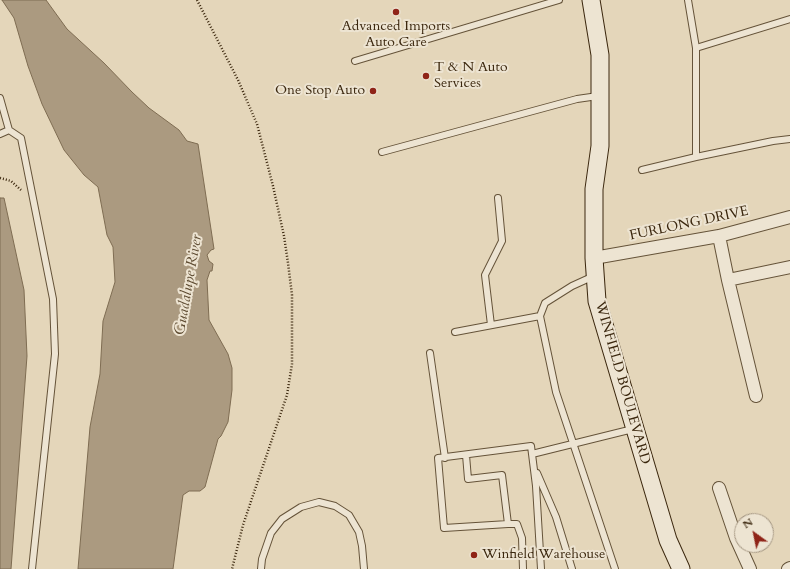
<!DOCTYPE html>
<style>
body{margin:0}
#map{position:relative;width:790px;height:569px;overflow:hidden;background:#e4d6ba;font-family:Cardo,serif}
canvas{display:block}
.north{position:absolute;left:734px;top:513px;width:40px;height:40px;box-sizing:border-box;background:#ede4d2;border:1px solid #a69884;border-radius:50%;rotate:327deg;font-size:11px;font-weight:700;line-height:16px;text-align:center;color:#3b270e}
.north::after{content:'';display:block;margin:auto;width:14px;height:18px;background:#8f2418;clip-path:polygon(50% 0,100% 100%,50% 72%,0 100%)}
</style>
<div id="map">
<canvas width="790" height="569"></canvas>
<div class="north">N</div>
</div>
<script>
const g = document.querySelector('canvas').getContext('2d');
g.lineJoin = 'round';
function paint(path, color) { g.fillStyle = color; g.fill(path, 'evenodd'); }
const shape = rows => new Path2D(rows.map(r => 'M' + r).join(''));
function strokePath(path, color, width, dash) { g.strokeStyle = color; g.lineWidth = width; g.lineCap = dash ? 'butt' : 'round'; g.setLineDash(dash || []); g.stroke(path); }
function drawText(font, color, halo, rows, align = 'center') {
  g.font = font + ' Cardo,serif'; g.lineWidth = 4; g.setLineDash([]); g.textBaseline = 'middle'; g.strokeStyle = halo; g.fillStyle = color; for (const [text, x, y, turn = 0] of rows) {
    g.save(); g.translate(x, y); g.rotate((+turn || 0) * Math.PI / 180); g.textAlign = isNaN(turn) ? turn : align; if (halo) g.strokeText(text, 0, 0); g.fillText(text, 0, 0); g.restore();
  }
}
const water = shape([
 [2,0,46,0,67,29,104,63,132,92,149,108,179,130,187,141,198,144,214,249,211,250,207,255,209,261,213,264,212,271,210,271,207,280,209,320,228,354,232,368,232,390,228,422,221,436,218,439,205,487,200,491,189,491,183,495,173,569,78,569,90,427,100,374,103,321,115,282,113,247,107,235,98,187,84,175,64,150,42,104,28,66,14,18,2,0],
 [0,198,4,198,24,290,27,356,11,569,0,569,0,198]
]);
const path = shape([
 [197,0,238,80,257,124,273,186,284,236,288,263,292,295,292,364,287,395,243,525,232,569],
 [0,178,11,181,21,190]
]);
const lane = shape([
 [688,0,696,48,696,157],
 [696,48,790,19],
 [355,61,559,0],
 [0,98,9,130],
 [0,134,9,130,21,138,53,299,55,354,32,569],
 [382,152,577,99,598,96],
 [642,170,696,157,773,141,790,139],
 [540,316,545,303,572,286,594,276],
 [491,325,485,275,502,241,498,198],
 [455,332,540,316,556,392,615,569],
 [430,353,445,458],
 [532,454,633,429],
 [466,455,468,479,502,475,508,524,444,528,438,458,531,446,536,486,541,569],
 [537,473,556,517,572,569],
 [508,524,517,524,522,538,523,569],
 [261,569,262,559,271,533,282,519,301,507,319,502,335,506,349,515,359,532,362,546,364,569]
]);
const street = shape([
 [719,236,728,280,756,396],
 [594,258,719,236,790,217],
 [728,280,790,267],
 [719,488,736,538,750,569],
 [788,569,790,568]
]);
const secondary = shape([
 [591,0,600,55,600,146,594,189,594,258,597,301,668,540,681,569]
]);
const markers = [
 [396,12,4,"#8f2418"],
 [426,76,4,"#8f2418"],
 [373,91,4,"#8f2418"],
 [474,555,4,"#8f2418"]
];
const poiNames = [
 ["Advanced Imports",396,27,"center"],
 ["Auto Care",396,43,"center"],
 ["T & N Auto",434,68],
 ["Services",434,84],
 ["One Stop Auto",365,91,"right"],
 ["Winfield Warehouse",482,555]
];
const streetNames = [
 ["FURLONG DRIVE",689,224,-12],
 ["WINFIELD BOULEVARD",622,383,74]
];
const waterNames = [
 ["Guadalupe River",189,285,-80]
];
paint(water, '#ab9a80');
strokePath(water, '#7e6c52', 1);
strokePath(lane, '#655339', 8);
strokePath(street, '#655339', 14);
strokePath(secondary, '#3b270e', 19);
strokePath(path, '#3b270e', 2.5, [1, 2]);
strokePath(lane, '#ede4d2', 6);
strokePath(street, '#ede4d2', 12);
strokePath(secondary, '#ede4d2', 17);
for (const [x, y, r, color] of markers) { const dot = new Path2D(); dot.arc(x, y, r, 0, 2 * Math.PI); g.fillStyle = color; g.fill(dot); strokePath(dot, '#ede4d2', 1.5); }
drawText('14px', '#3b270e', '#ede4d2', poiNames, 'left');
drawText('14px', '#3b270e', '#ede4d2', streetNames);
drawText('italic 15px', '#5d4a30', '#ede4d2', waterNames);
</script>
